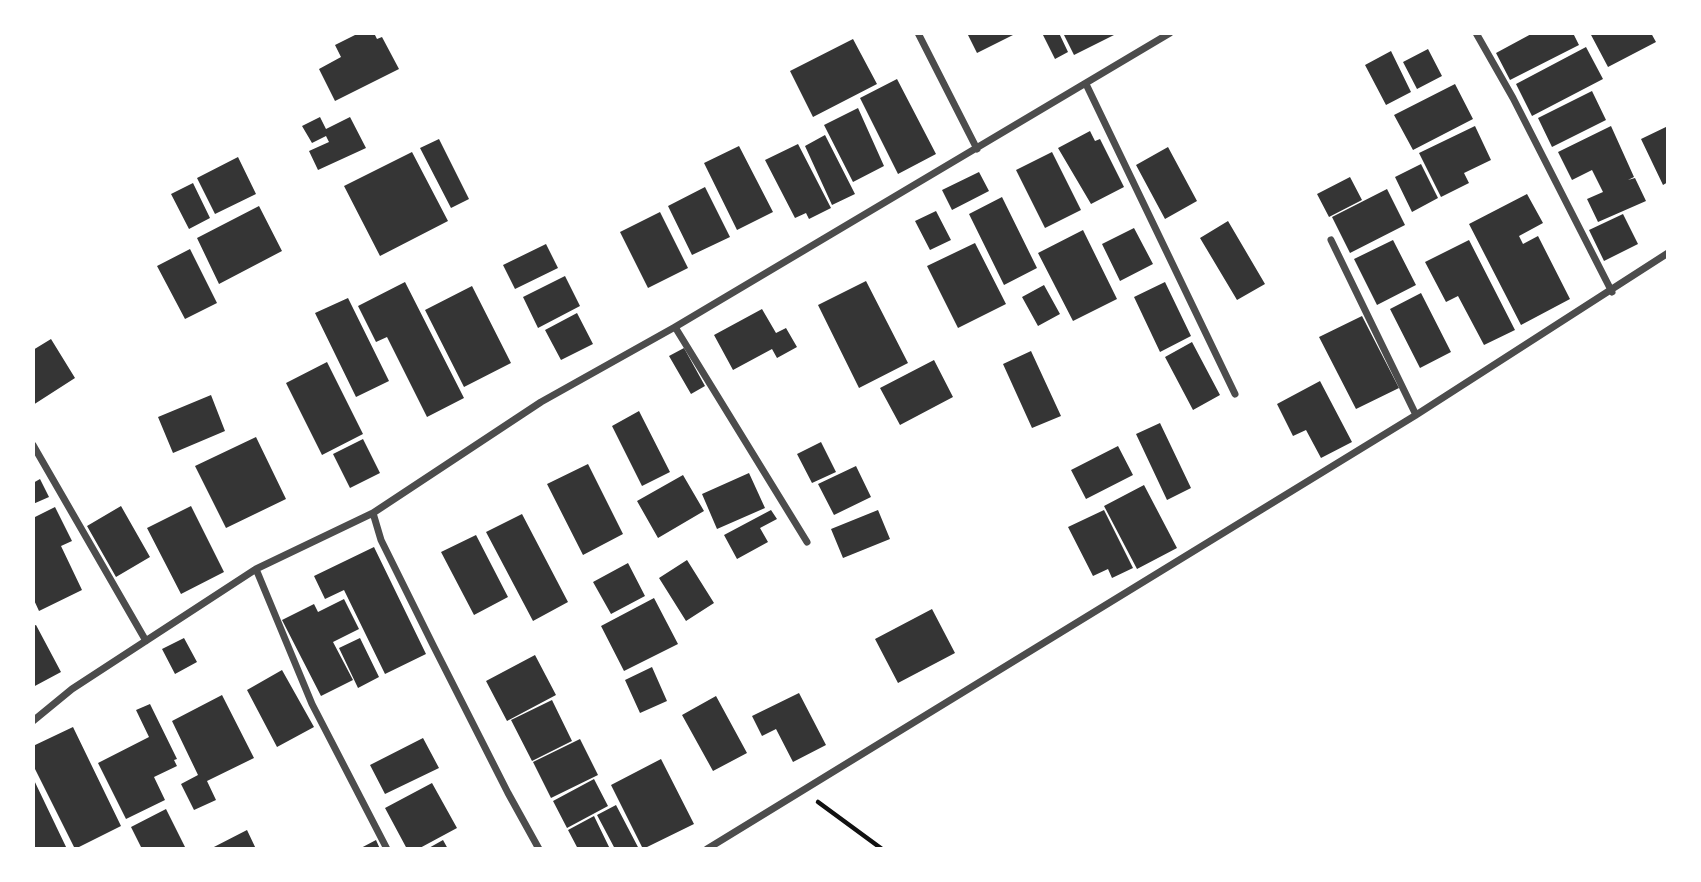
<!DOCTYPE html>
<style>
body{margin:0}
#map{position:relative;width:1701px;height:882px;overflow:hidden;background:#fff;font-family:"IBM Plex Sans",sans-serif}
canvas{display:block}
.frame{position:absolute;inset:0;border:35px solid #fff;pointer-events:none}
</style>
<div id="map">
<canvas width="1701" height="882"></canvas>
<div class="frame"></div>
</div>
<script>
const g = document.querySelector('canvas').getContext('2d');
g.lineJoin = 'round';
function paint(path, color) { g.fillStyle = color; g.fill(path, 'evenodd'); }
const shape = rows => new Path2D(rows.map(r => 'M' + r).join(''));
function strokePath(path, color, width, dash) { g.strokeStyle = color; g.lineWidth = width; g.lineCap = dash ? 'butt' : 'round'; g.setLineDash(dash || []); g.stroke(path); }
const building = shape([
 [359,33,374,33,377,39,382,37,399,69,335,101,319,69,341,57,335,45],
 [967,33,1017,33,977,53],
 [1042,33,1059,33,1068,52,1055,59],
 [1063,33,1113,33,1114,35,1074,55],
 [1533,33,1573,33,1579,45,1510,80,1496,53],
 [1590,33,1651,33,1656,42,1608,67],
 [853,39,877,84,813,117,790,71],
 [1586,47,1603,79,1532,116,1516,84],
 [1428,49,1442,76,1417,89,1403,62],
 [1391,51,1411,92,1386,105,1365,65],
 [897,79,936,154,898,174,860,98],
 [1455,84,1473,119,1413,150,1394,115],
 [1592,91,1606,120,1552,147,1538,118],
 [858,108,884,166,853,182,824,125],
 [320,117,326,129,350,117,366,148,318,170,309,151,329,142,326,136,312,143,302,126],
 [1475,126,1491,160,1464,173,1469,183,1441,197,1419,153],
 [1611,126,1634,177,1628,180,1635,178,1646,201,1598,222,1587,199,1603,192,1592,170,1572,180,1558,152],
 [1668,126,1668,182,1663,185,1641,139],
 [1090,131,1095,141,1100,139,1124,187,1091,204,1058,148],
 [825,135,855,194,832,205,805,146],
 [439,139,469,199,451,208,420,148],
 [798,144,831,208,809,219,806,213,795,218,765,160],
 [739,146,773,212,737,230,704,163],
 [1168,147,1197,201,1165,219,1136,165],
 [412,152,448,221,380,256,344,186],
 [1052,152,1081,210,1045,228,1016,170],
 [238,157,256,194,215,214,197,178],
 [1421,164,1438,198,1412,212,1395,177],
 [979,172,989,191,952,210,942,190],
 [1350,177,1362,200,1329,217,1317,194],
 [193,183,210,218,189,229,171,194],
 [705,187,730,237,692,255,668,206],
 [1387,189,1405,225,1350,253,1332,217],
 [1527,194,1543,223,1519,236,1523,244,1538,236,1570,299,1521,325,1469,224],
 [1002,197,1037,268,1004,285,969,214],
 [259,206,282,251,219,284,197,238],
 [936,211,951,240,930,250,915,221],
 [660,212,688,268,648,288,620,232],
 [1623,214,1638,244,1604,261,1589,230],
 [1228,221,1265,284,1237,300,1200,238],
 [1134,228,1153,264,1120,281,1102,244],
 [1083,230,1117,299,1073,321,1038,253],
 [1393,240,1416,285,1377,305,1354,259],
 [1469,240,1515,330,1484,345,1458,296,1446,302,1425,262],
 [975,243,1006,304,958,328,927,266],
 [546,244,558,268,515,289,503,265],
 [190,249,217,303,185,319,157,266],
 [565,276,580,306,538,328,523,297],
 [866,281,908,363,859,388,818,305],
 [405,282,464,398,427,417,387,337,376,342,358,306],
 [1165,282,1191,336,1160,352,1134,297],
 [1044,285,1060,314,1038,326,1022,297],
 [472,286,511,363,464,387,425,310],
 [1421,293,1451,352,1420,368,1390,309],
 [348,298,389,381,356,397,315,313],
 [762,309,776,333,786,328,797,347,777,358,772,349,733,370,714,335],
 [577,313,593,344,561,360,545,330],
 [1362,316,1399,388,1356,409,1319,337],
 [51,339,75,378,33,405,33,350],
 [1192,342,1220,395,1193,410,1165,357],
 [684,348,705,386,691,394,669,356],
 [1031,351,1061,416,1032,428,1003,364],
 [934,360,953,397,900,425,880,388],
 [327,362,363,434,322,455,286,383],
 [1320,381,1352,442,1321,458,1306,430,1293,436,1277,404],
 [211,395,225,431,173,453,158,417],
 [639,411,670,472,642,486,612,426],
 [1160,423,1191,488,1167,500,1136,434],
 [256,437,286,499,226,528,195,466],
 [363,439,380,473,350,488,333,454],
 [821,442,836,472,812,483,797,454],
 [1118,446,1133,475,1086,499,1071,470],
 [588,464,623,534,583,555,547,484],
 [856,466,871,497,834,515,818,484],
 [749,473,765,508,717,529,702,494],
 [683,475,704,511,658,538,637,501],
 [40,479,49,497,33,504,33,483],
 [1144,485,1177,548,1137,569,1104,506],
 [121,506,150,557,116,577,87,526],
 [191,506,224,572,181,594,147,528],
 [55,507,72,541,61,546,82,590,39,611,33,598,33,518],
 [771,510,777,519,760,528,768,542,737,559,724,535],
 [878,510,890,539,843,558,831,529],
 [1104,510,1133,568,1112,578,1108,569,1093,576,1068,527],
 [522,514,568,602,533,621,486,532],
 [476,535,508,597,474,615,441,552],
 [374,547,426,654,385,674,344,590,325,599,314,576],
 [687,560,714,603,686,621,659,578],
 [628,563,645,596,611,614,593,582],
 [654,598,678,644,624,671,601,626],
 [344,599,359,629,333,642,353,680,321,696,282,620,314,604,318,612],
 [932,609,955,653,898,683,875,639],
 [36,625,61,672,33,687,33,626],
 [184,638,197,662,175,674,162,649],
 [360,638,379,677,358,688,339,648],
 [535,655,556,695,507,721,486,681],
 [652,667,667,701,640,713,625,680],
 [282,670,314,727,277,747,247,690],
 [799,693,826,745,793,762,776,729,762,736,752,716],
 [222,695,254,758,207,781,216,800,194,810,181,784,198,775,172,721],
 [716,696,747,753,713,771,682,715],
 [552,700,572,741,532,761,511,720],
 [150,704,177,759,174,760,177,766,154,777,165,800,126,819,98,763,149,737,136,710],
 [73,727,121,826,75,849,33,765,33,746],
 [423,738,439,768,385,794,370,765],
 [580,739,598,775,551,798,533,762],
 [661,759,694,824,643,849,611,785],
 [33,778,67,849,33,849],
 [594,779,608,806,567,828,553,801],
 [432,783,457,828,418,849,407,849,385,808],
 [616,805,639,849,615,849,597,815],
 [166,809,186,849,142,849,131,827],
 [594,816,610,849,578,849,568,830],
 [247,830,256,849,210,849],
 [376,840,380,849,359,849],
 [443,840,448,849,427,849]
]);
const path = shape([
 [818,802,882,849]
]);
const minor = shape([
 [918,33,977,149],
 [1476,33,1513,98,1612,292],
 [1086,84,1235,394],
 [1331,240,1416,415],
 [675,327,807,542],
 [33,445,146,641],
 [373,513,381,540,433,645,508,793,539,849],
 [256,569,312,704,387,849],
 [33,721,72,689,256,569,373,513,541,402,675,327,1170,33],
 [707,849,1416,415,1668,253]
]);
paint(building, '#353535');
strokePath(path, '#111', 4.5);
strokePath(minor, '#4c4c4c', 7);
</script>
